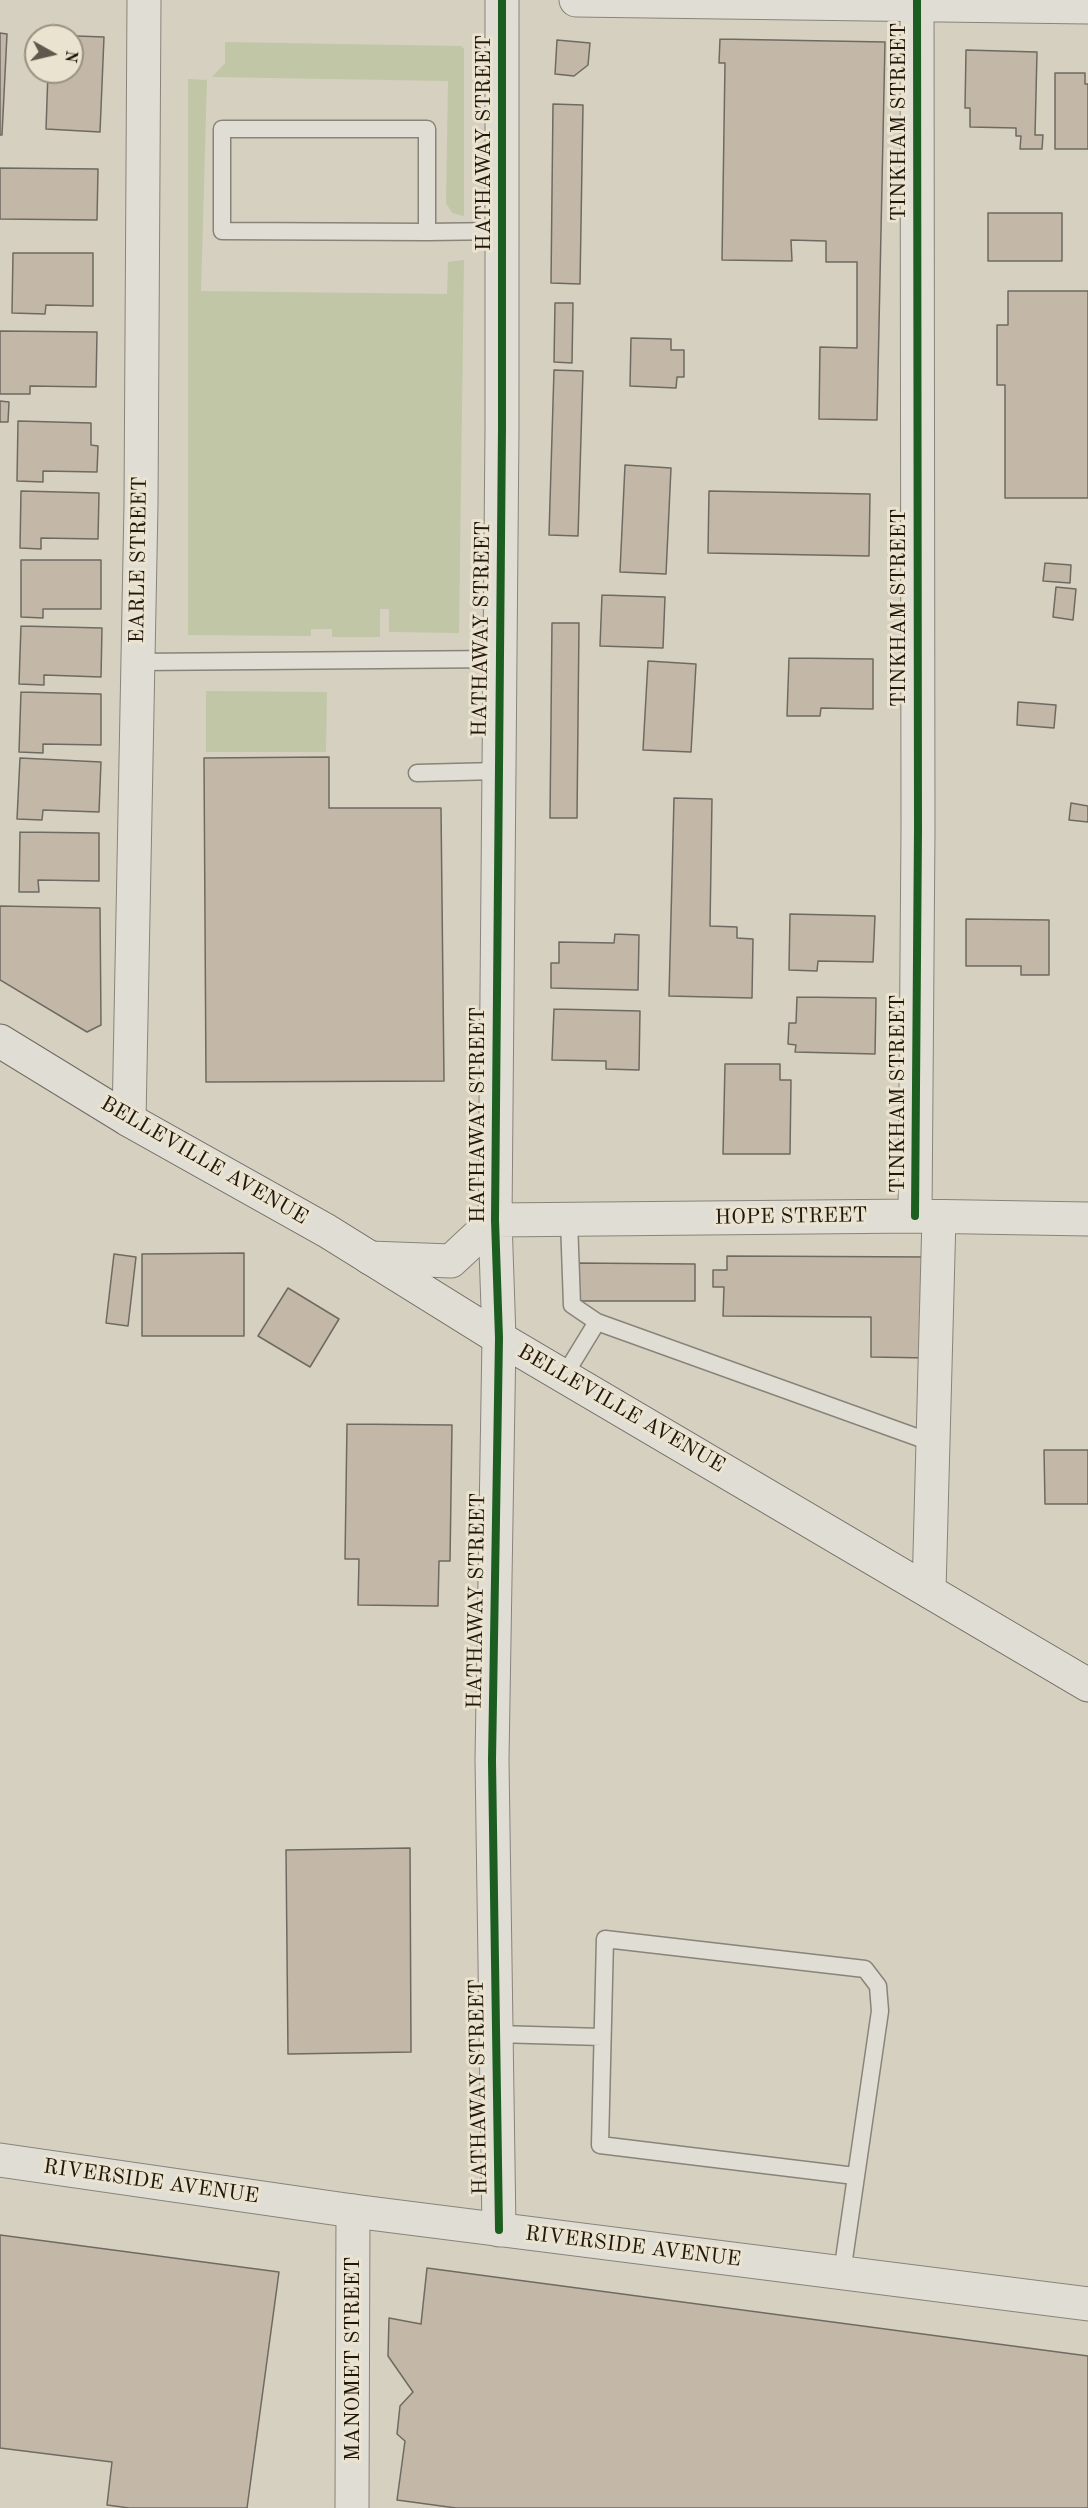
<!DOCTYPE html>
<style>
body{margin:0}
#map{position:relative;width:1088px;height:2508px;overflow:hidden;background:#d6d0c0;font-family:"Old Standard TT",serif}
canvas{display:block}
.north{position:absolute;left:24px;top:24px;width:60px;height:60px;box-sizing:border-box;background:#eae3d0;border:2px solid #9a9182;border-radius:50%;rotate:98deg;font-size:16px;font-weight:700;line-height:24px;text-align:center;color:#22160d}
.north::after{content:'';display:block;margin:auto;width:21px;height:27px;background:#61574c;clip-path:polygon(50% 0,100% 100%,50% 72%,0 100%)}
</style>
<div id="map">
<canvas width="1088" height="2508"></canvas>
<div class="north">N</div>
</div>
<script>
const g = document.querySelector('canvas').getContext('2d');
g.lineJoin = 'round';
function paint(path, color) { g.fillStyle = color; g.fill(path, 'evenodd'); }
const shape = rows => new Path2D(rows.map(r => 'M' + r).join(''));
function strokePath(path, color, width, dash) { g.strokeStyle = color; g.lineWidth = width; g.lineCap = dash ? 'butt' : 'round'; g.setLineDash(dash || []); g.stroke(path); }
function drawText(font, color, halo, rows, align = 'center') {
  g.font = font + ' "Old Standard TT",serif'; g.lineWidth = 6; g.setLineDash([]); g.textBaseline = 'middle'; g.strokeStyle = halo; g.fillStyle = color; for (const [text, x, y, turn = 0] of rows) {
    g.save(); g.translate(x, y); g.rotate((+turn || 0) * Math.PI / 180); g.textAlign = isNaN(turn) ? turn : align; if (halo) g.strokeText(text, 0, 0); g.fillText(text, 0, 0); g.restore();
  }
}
const green = shape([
 [225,42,461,46,464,49,464,216,452,213,446,203,448,81,212,77,225,63],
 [188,79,207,80,201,291,447,294,448,262,464,260,459,633,389,632,389,609,380,609,380,637,332,637,332,629,311,629,311,636,188,635],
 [206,691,327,692,326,752,206,752]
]);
const building = shape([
 [0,33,7,34,2,135,0,135,0,33],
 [50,35,104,37,100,132,46,129,48,72,72,72,72,36,50,35],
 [720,39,885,42,877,420,819,419,820,347,857,348,857,262,826,262,826,241,791,240,792,261,722,260,725,63,719,63,720,39],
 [557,40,590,43,588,65,574,76,555,74,557,40],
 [966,50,1037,52,1035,135,1043,135,1042,149,1020,149,1021,136,1016,136,1016,128,970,127,970,108,965,108,966,50],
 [1055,73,1085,73,1085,84,1088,84,1088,149,1055,149,1055,73],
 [553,104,583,105,580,284,551,283,553,104],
 [0,168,98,169,97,220,0,219,0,168],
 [988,213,1062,213,1062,261,988,261,988,213],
 [13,253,93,253,93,306,46,305,45,314,12,313,13,253],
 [1008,291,1088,291,1088,498,1005,498,1005,385,997,385,997,325,1008,325,1008,291],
 [555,303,573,303,572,363,554,362,555,303],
 [0,331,97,332,96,387,30,386,30,394,0,394,0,331],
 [631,338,671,339,671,350,684,350,684,377,677,377,676,388,630,386,631,338],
 [554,370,583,371,578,536,549,535,554,370],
 [0,401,9,402,8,422,0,422,0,401],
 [18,421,91,423,91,445,98,446,97,472,43,471,43,482,17,481,18,421],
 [625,465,671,468,666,574,620,572,625,465],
 [21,491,99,493,98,539,41,538,41,549,20,548,21,491],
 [709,491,870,494,869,556,708,553,709,491],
 [21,560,101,560,101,609,43,609,43,618,21,617,21,560],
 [1045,563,1071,565,1070,583,1043,581,1045,563],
 [1056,587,1076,589,1073,620,1053,617,1056,587],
 [602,595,665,597,663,648,600,646,602,595],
 [552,623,579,623,577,818,550,818,552,623],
 [21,626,102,628,101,677,44,675,44,685,19,684,21,626],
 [789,658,873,659,873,709,821,708,820,716,787,716,789,658],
 [648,661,696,664,691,752,643,750,648,661],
 [21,692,101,694,101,745,43,744,43,753,19,752,21,692],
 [1018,702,1056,705,1054,728,1017,725,1018,702],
 [329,757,329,808,441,808,444,1081,206,1082,204,758,329,757],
 [20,758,101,762,99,812,43,810,42,820,17,819,20,758],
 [674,798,712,799,710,926,737,927,737,938,753,939,752,998,669,996,674,798],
 [1071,803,1088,806,1088,822,1069,820,1071,803],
 [20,832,99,833,99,881,38,880,39,892,19,892,20,832],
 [0,906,100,908,101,1025,87,1032,0,980,0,906],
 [790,914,875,916,873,962,818,961,817,971,789,970,790,914],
 [966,919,1049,920,1049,975,1021,975,1021,966,966,966,966,919],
 [615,934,639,935,638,990,551,988,551,963,559,963,559,942,614,943,615,934],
 [797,997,876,998,875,1054,795,1052,796,1045,788,1044,789,1023,796,1023,797,997],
 [554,1009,640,1011,639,1070,606,1069,606,1061,552,1060,554,1009],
 [725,1064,780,1064,780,1080,791,1080,790,1154,723,1154,725,1064],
 [244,1253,244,1336,142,1336,142,1254,244,1253],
 [114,1254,136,1257,128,1326,106,1323,114,1254],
 [727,1256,930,1257,929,1358,871,1357,871,1317,723,1316,724,1287,713,1287,713,1270,727,1270,727,1256],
 [577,1263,695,1264,695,1301,577,1301,577,1263],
 [288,1288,339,1319,310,1367,258,1336,288,1288],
 [347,1424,452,1425,450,1561,439,1561,438,1606,358,1605,359,1559,345,1559,347,1424],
 [1044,1450,1088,1450,1088,1504,1045,1504,1044,1450],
 [410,1848,411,2052,288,2054,286,1850,410,1848],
 [0,2235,279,2272,247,2508,129,2508,107,2505,112,2462,0,2448,0,2235],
 [427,2268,1088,2356,1088,2508,456,2508,397,2500,405,2441,397,2434,400,2406,413,2392,388,2356,389,2318,421,2324,427,2268]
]);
const service = shape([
 [427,232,427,129,222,129,222,231,427,232,502,231],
 [137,662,500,659],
 [417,773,498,771],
 [569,1220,572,1305,597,1322],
 [564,1376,597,1322,933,1443],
 [496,2034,602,2037],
 [842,2273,880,2011,878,1986,865,1969,605,1939,600,2145,855,2176]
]);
const minor = shape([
 [576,0,1088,7],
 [129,1120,141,504,144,0],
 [915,1216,918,829,917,0],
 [370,1258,451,1261,495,1220,915,1216,1088,1219],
 [929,1591,939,1217],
 [499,2230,492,1760,499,1338,495,1220,502,428,502,0],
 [352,2508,353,2211]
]);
const tertiary = shape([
 [0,2160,353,2211,1088,2304]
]);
const secondary = shape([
 [0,1041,129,1120,327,1231,499,1338,1088,1685]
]);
const cycleway = shape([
 [915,1216,918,829,917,0],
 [499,2230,492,1760,499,1338,495,1220,502,428,502,0]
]);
const streetNames = [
 ["TINKHAM STREET",899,122,-90],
 ["HATHAWAY STREET",484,143,-90],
 ["EARLE STREET",139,560,-89],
 ["TINKHAM STREET",899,608,-90],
 ["HATHAWAY STREET",482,629,-89],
 ["TINKHAM STREET",898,1094,-90],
 ["HATHAWAY STREET",478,1115,-90],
 ["BELLEVILLE AVENUE",204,1161,30],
 ["HOPE STREET",791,1217,-1],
 ["BELLEVILLE AVENUE",621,1409,30],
 ["HATHAWAY STREET",477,1601,-89],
 ["HATHAWAY STREET",479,2087,-91],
 ["RIVERSIDE AVENUE",151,2182,8],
 ["RIVERSIDE AVENUE",633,2247,7],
 ["MANOMET STREET",353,2359,-90]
];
paint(green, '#c1c6a6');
paint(building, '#c3b7a8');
strokePath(building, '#6f6a61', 1.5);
strokePath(service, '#88847a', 19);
strokePath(minor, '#88847a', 35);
strokePath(tertiary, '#88847a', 35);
strokePath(secondary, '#6f6a61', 35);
strokePath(service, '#e0ddd4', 16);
strokePath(minor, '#e0ddd4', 33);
strokePath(tertiary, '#e0ddd4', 33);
strokePath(secondary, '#e0ddd4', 33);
strokePath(cycleway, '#1b5e20', 8);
drawText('21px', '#22160d', '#eae3d0', streetNames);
</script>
